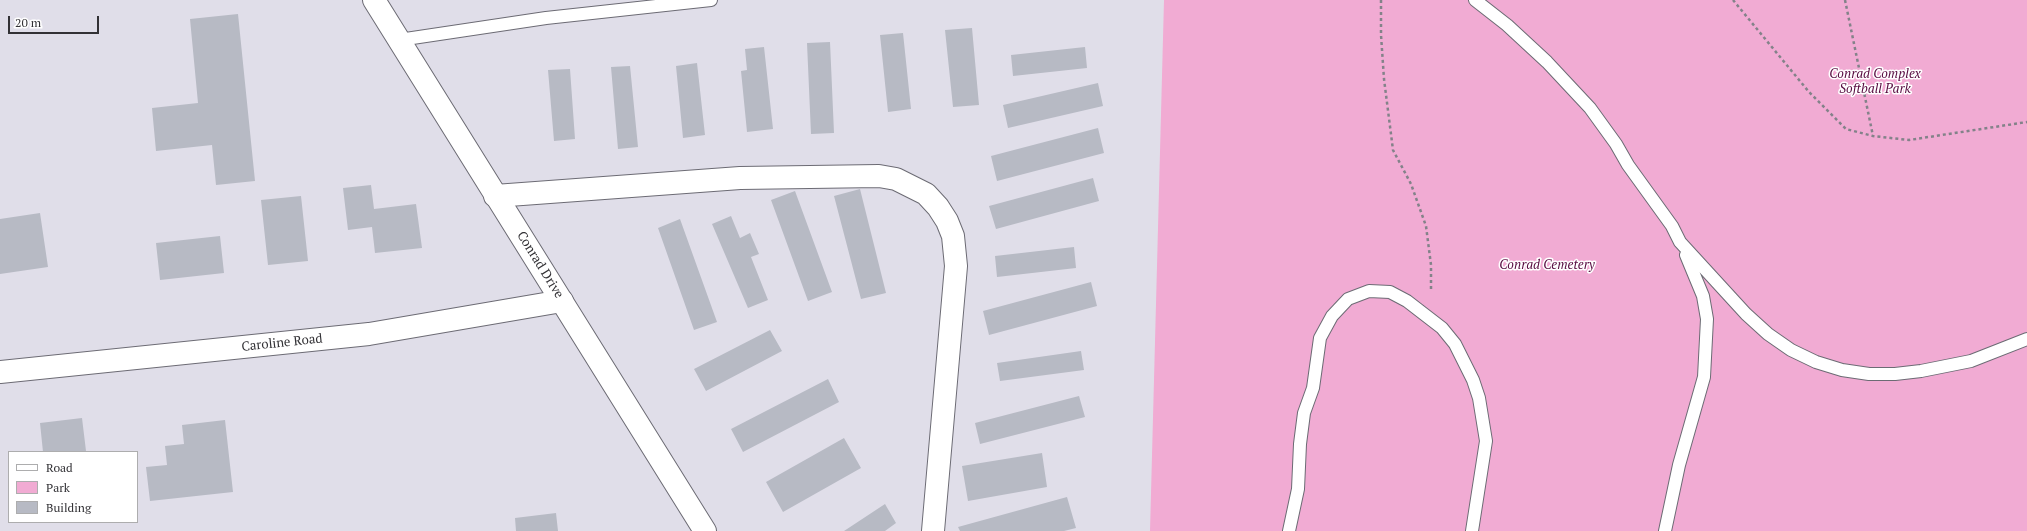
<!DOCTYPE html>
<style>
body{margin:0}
#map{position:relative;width:2027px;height:531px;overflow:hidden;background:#e0dee9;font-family:"PT Serif",serif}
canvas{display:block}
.legend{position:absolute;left:8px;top:451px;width:130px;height:72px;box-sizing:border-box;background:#fff;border:1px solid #adadae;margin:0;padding:5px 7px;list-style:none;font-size:12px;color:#323135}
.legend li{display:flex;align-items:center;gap:8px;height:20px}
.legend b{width:20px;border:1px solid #adadae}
.scale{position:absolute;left:8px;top:16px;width:91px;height:18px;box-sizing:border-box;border:2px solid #323135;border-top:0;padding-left:5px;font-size:12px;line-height:14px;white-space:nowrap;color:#323135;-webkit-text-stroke:3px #fff;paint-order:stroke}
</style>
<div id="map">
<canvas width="2027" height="531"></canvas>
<ul class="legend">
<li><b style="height:5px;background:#fff"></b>Road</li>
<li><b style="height:11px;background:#f1abd3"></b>Park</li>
<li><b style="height:11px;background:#b7bac4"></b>Building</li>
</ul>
<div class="scale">20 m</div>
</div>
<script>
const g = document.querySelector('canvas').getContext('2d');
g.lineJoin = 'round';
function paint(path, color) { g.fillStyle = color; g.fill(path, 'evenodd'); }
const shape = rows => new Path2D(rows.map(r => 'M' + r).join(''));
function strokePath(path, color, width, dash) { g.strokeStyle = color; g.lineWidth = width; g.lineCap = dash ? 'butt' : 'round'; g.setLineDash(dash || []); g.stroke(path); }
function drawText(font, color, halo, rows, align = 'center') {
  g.font = font + ' "PT Serif",serif'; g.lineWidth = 3; g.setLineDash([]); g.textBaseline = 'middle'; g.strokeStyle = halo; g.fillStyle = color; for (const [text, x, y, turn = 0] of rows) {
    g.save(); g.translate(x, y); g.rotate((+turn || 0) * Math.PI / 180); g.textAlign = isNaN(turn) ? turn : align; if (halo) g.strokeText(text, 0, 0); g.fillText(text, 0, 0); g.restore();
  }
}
const green = shape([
 [1164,0,2027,0,2027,531,1150,531]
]);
const building = shape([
 [238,14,255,181,216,185,212,145,156,151,152,108,198,103,190,19],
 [972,28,979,105,953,107,945,30],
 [903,33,911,109,888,112,880,35],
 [830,42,834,133,811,134,807,43],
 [764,47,773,129,747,132,741,71,747,70,745,49],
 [1085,47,1087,68,1013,76,1011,55],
 [697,63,705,135,683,138,676,66],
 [630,66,638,147,618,149,611,67],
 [570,69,575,139,554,141,548,70],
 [1098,83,1103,106,1008,128,1003,105],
 [1098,128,1104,153,997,181,991,156],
 [1093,178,1099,201,996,229,989,206],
 [371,185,374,209,416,204,422,248,375,253,372,227,348,230,343,188],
 [860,189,886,293,861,299,834,196],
 [795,191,832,292,808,301,771,200],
 [301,196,308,261,268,265,261,200],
 [40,213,48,267,0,274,0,219],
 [731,216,740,238,750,233,759,254,751,257,768,300,748,308,712,224],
 [680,219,717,322,694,330,658,228],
 [220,236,224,273,160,280,156,243],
 [1074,247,1076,268,997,277,995,256],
 [1091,282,1097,306,989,335,983,311],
 [770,330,782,351,706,391,694,369],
 [1081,351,1084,370,1000,381,997,363],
 [828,379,839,402,743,452,731,429],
 [1079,396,1085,417,980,444,975,423],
 [82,418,86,451,43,452,40,423],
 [225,420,233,492,150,501,146,467,167,465,165,446,184,444,182,425],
 [844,438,861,468,783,512,766,482],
 [1042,453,1047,487,968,501,962,466],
 [1067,497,1076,528,1064,531,960,531,958,527],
 [885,504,896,523,885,531,844,531],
 [556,513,558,531,516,531,515,518]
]);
const path = shape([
 [1381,0,1381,35,1384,79,1393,150,1411,184,1426,226,1431,265,1431,291],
 [1733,0,1809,92,1846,129,1873,136,1909,140,2027,122],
 [1845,0,1873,136]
]);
const service = shape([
 [1475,0,1507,25,1547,62,1590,108,1616,144,1628,165,1672,226,1680,242,1746,314,1768,334,1791,350,1816,362,1842,370,1869,374,1895,374,1921,371,1971,361,2027,339],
 [399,40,546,18,711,0],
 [1289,531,1298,489,1300,444,1304,413,1313,388,1320,338,1332,316,1348,299,1369,291,1390,292,1407,301,1442,328,1455,344,1473,380,1479,398,1486,441,1472,531],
 [1665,531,1679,465,1704,377,1707,319,1703,296,1686,255]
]);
const minor = shape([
 [495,196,740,178,879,176,896,179,926,194,938,207,947,221,953,236,956,266,933,531],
 [0,372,369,334,562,301]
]);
const tertiary = shape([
 [374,0,705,531]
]);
const parkNames = [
 ["Conrad Complex",1875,74],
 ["Softball Park",1875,89],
 ["Conrad Cemetery",1547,265]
];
const streetNames = [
 ["Conrad Drive",540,265,58],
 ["Caroline Road",282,343,-6]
];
paint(green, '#f1abd3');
paint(building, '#b7bac4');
strokePath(service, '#6c6b74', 14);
strokePath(minor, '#6c6b74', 24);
strokePath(tertiary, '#6c6b74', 24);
strokePath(path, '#838289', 2.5, [3, 3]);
strokePath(service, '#fff', 12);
strokePath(minor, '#fff', 22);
strokePath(tertiary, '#fff', 22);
drawText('italic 13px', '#570b40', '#fff', parkNames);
drawText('13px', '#323135', '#fff', streetNames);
</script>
